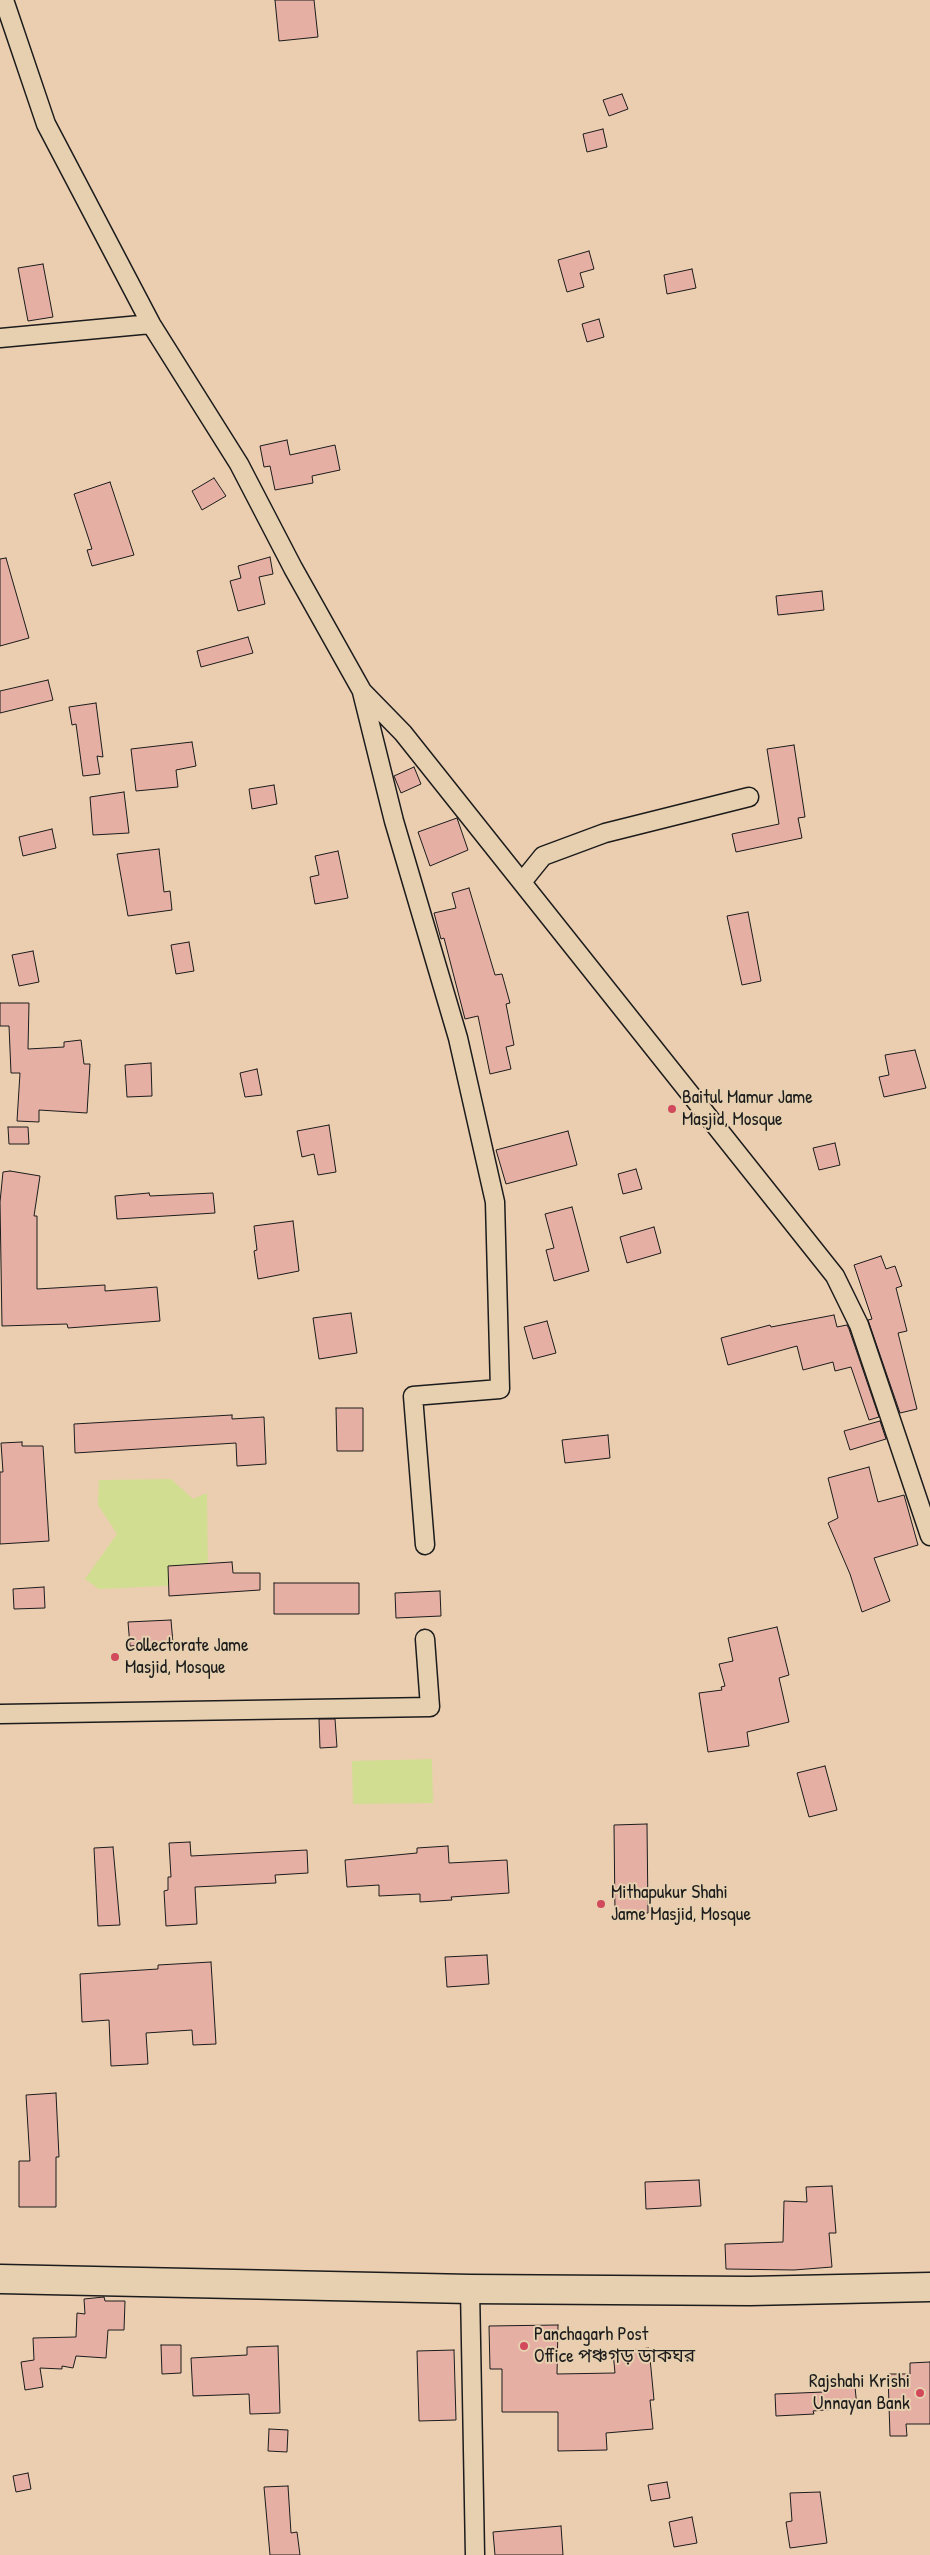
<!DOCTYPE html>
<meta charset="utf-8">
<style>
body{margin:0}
canvas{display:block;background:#ebcdb0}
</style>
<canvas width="930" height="2555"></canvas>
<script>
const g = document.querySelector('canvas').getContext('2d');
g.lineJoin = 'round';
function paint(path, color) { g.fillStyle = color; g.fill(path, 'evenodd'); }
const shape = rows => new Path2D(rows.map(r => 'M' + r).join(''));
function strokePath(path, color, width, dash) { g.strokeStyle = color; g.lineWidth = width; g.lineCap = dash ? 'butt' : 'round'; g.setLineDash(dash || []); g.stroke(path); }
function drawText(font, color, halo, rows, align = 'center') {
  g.font = font + ' "Patrick Hand","Noto Sans Bengali",sans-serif'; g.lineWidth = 4; g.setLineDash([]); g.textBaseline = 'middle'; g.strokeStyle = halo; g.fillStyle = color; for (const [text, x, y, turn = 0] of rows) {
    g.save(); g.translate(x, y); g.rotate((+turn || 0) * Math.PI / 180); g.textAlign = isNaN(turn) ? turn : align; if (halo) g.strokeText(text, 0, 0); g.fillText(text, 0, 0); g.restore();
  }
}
const green = shape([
 [171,1479,193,1499,207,1493,208,1584,99,1589,85,1579,117,1534,98,1505,99,1480],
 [432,1759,433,1803,353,1804,352,1761]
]);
const building = shape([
 [275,0,314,0,318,37,279,41,275,0],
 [622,94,628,109,609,116,603,100,622,94],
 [603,129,607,147,587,152,583,134,603,129],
 [589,251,594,269,580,273,584,287,567,292,558,260,589,251],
 [43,264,53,317,28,321,18,268,43,264],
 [692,269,696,288,667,294,664,275,692,269],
 [599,319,604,337,587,342,582,324,599,319],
 [287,440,290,455,335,445,340,470,312,476,313,483,275,490,270,466,264,467,260,446,287,440],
 [214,478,226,496,202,510,192,491,214,478],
 [110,482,134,555,92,566,87,550,92,549,74,494,110,482],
 [270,557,273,574,259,577,265,604,238,611,230,581,241,578,238,566,270,557],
 [6,558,29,638,0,646,0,559,6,558],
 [822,591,824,610,778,615,776,596,822,591],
 [248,637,253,653,201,667,197,651,248,637],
 [48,680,53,700,0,713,0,691,48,680],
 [96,703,103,757,97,756,100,774,83,776,76,724,72,725,69,707,96,703],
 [192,742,196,766,176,770,178,787,136,791,131,749,192,742],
 [794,745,805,817,798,818,802,838,736,852,732,834,779,824,767,749,794,745],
 [414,767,421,784,401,793,394,776,414,767],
 [274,785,277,804,252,809,249,789,274,785],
 [124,792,129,833,93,835,90,797,124,792],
 [457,818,468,850,430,866,418,832,457,818],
 [52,829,56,848,23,856,19,837,52,829],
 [159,849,164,892,170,891,172,910,128,916,117,854,159,849],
 [338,851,348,898,315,904,310,877,319,875,315,856,338,851],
 [469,888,495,975,502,974,510,1003,506,1004,514,1045,506,1047,511,1069,490,1074,478,1016,465,1019,444,938,441,939,434,913,456,908,452,893,469,888],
 [748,912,761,981,742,985,727,916,748,912],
 [189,942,194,971,176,974,171,945,189,942],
 [33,951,39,982,19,986,12,955,33,951],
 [0,1003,29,1003,28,1049,64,1047,64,1042,81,1040,84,1064,90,1064,87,1113,39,1110,39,1122,17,1121,20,1073,11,1073,9,1026,0,1026,0,1003],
 [915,1050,926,1088,884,1097,879,1077,889,1075,885,1055,915,1050],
 [151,1063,152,1096,127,1097,125,1065,151,1063],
 [257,1069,262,1095,245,1097,240,1073,257,1069],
 [329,1125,336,1172,318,1175,314,1154,302,1157,297,1131,329,1125],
 [8,1127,28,1127,29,1144,9,1144,8,1127],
 [568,1131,577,1165,506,1184,496,1150,568,1131],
 [835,1143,840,1165,819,1170,813,1148,835,1143],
 [636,1169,642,1189,623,1194,618,1174,636,1169],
 [10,1171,40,1176,34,1216,37,1216,37,1289,105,1285,105,1291,157,1287,160,1321,68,1328,67,1324,2,1326,0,1202,3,1172,10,1171],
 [149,1193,150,1196,213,1193,215,1213,117,1219,115,1196,149,1193],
 [572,1207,589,1271,554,1281,546,1250,554,1248,545,1214,572,1207],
 [293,1221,299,1271,258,1279,254,1251,257,1250,254,1226,293,1221],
 [654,1227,661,1253,627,1263,620,1237,654,1227],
 [881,1256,886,1269,895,1266,902,1286,896,1288,907,1331,898,1333,917,1409,900,1413,868,1320,872,1319,854,1265,881,1256],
 [351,1313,357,1353,319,1359,313,1318,351,1313],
 [834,1315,837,1327,847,1325,849,1329,879,1417,869,1420,851,1367,835,1371,833,1362,803,1370,797,1346,728,1365,721,1338,770,1325,771,1327,834,1315],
 [547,1321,556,1353,533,1359,524,1327,547,1321],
 [336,1408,363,1408,363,1451,337,1451,336,1408],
 [232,1415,232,1419,264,1417,266,1464,237,1466,236,1443,75,1453,74,1424,232,1415],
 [880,1421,886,1439,850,1450,844,1431,880,1421],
 [608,1435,610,1458,565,1463,562,1440,608,1435],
 [22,1442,22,1446,43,1446,49,1541,0,1544,0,1472,3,1472,1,1443,22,1442],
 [869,1467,878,1502,904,1495,918,1545,874,1558,890,1601,862,1612,850,1574,828,1523,838,1518,828,1478,869,1467],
 [232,1562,233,1573,260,1573,260,1590,169,1596,168,1566,232,1562],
 [274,1583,359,1583,359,1614,274,1614,274,1583],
 [44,1587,45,1608,14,1609,13,1589,44,1587],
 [440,1591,441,1616,396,1618,395,1593,440,1591],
 [171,1620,173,1643,130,1646,128,1622,171,1620],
 [777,1627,789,1675,779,1678,789,1722,747,1732,749,1746,708,1752,699,1693,722,1690,721,1687,725,1686,719,1664,733,1661,728,1638,777,1627],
 [319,1719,335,1719,337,1747,320,1748,319,1719],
 [825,1766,837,1810,809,1817,797,1773,825,1766],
 [647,1824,648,1913,615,1913,614,1825,647,1824],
 [190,1842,191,1856,307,1850,308,1873,275,1875,276,1883,195,1887,197,1924,166,1926,164,1891,168,1890,168,1877,171,1877,169,1843,190,1842],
 [448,1846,449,1863,507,1860,509,1893,451,1897,452,1900,420,1902,420,1894,379,1896,379,1885,347,1887,345,1860,417,1853,417,1848,448,1846],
 [113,1847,120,1925,98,1926,94,1848,113,1847],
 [487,1955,489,1984,447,1987,445,1957,487,1955],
 [211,1962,216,2044,193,2045,192,2030,146,2033,148,2064,111,2066,109,2020,82,2022,80,1974,158,1969,158,1965,211,1962],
 [56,2093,59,2157,56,2157,56,2207,19,2207,19,2161,30,2161,26,2095,56,2093],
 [699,2180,701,2206,646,2209,645,2182,699,2180],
 [832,2186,836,2233,829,2233,832,2267,794,2270,726,2269,725,2244,783,2242,784,2201,807,2202,806,2187,832,2186],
 [104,2297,105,2301,125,2301,124,2330,108,2330,106,2358,76,2356,73,2368,62,2366,62,2369,40,2368,43,2387,25,2390,21,2362,34,2360,33,2338,76,2337,77,2313,85,2314,84,2299,104,2297],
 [558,2325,557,2374,615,2373,613,2352,649,2348,654,2400,650,2400,653,2429,606,2433,607,2450,558,2451,558,2412,502,2412,502,2369,490,2369,489,2326,558,2325],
 [161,2345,181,2345,181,2373,162,2374,161,2345],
 [278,2346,280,2413,250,2414,249,2394,193,2396,191,2358,247,2355,247,2347,278,2346],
 [454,2350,456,2420,419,2421,417,2351,454,2350],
 [930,2362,930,2424,906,2424,907,2436,890,2436,888,2374,910,2374,910,2363,930,2362],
 [854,2377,857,2407,813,2411,814,2414,776,2416,775,2394,824,2392,823,2380,854,2377],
 [269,2429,288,2430,287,2452,268,2451,269,2429],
 [28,2473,31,2489,16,2492,13,2476,28,2473],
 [667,2482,670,2498,651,2501,648,2485,667,2482],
 [288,2486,291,2533,297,2532,300,2555,270,2555,264,2487,288,2486],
 [820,2492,827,2543,790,2548,786,2522,792,2521,790,2493,820,2492],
 [692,2517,697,2543,674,2547,669,2522,692,2517],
 [561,2526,563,2555,495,2555,493,2532,561,2526]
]);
const street = shape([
 [4,0,46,124,151,324,239,464,293,568,362,691,403,733,835,1276,859,1325,930,1536],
 [0,338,151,324],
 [362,692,394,821,458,1038,495,1202,500,1389,413,1396,425,1545],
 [522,882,543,856,605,833,749,797],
 [0,1714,430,1707,425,1639],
 [470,2289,475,2555]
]);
const highway = shape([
 [0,2279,470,2289,750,2291,930,2287]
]);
const markers = [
 [672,1109,5,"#d1495b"],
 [115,1657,5,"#d1495b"],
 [601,1904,5,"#d1495b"],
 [524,2346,5,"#d1495b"],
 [920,2393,5,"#d1495b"]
];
const poiNames = [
 ["Baitul Mamur Jame",682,1098],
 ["Masjid, Mosque",682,1120],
 ["Collectorate Jame",125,1646],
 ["Masjid, Mosque",125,1668],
 ["Mithapukur Shahi",611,1893],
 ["Jame Masjid, Mosque",611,1915],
 ["Panchagarh Post",534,2335],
 ["Office পঞ্চগড় ডাকঘর",534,2357],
 ["Rajshahi Krishi",910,2382,"right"],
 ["Unnayan Bank",910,2404,"right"]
];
paint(green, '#d1de91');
paint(building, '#e5b0a3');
strokePath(building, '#1c1c1c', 1);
strokePath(street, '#1c1c1c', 21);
strokePath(highway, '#1c1c1c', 31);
strokePath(street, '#e7d0b0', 18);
strokePath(highway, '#e7d0b0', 28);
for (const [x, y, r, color] of markers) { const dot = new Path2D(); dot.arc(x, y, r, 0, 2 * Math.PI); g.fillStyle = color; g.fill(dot); strokePath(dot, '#e7d0b0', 2); }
drawText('19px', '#1c1c1c', '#e7d0b0', poiNames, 'left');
</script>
